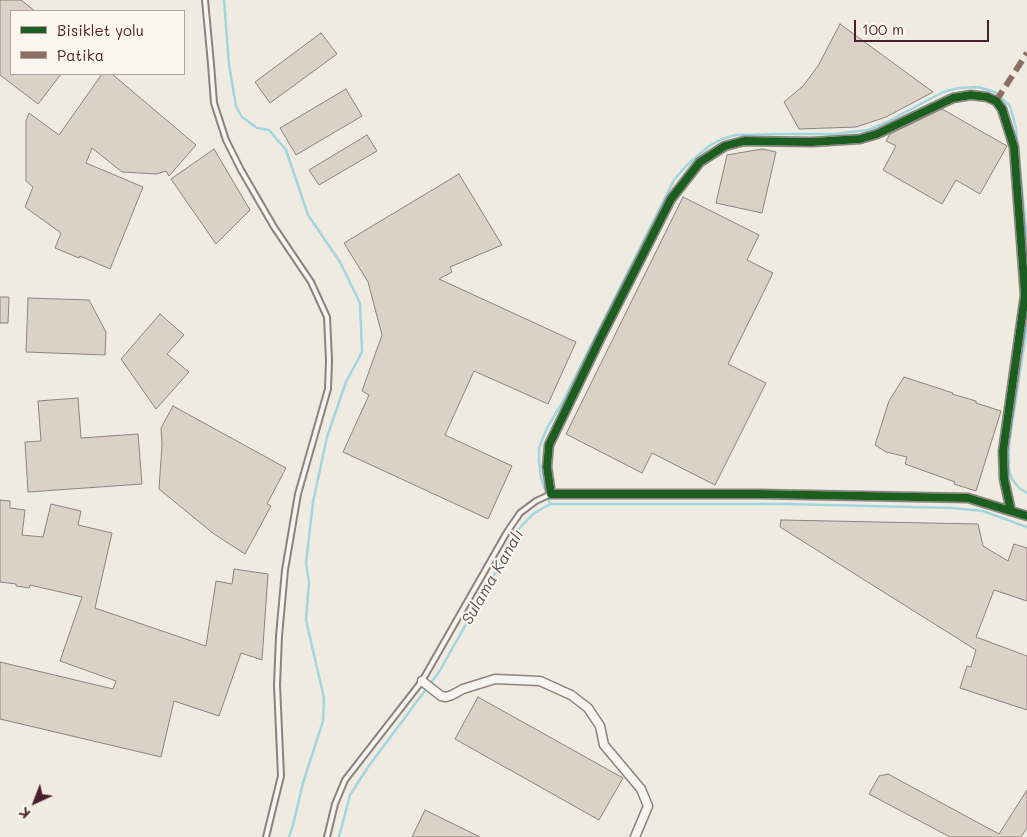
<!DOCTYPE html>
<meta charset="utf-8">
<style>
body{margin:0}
#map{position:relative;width:1027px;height:837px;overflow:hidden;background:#f0ebe1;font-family:Mali,sans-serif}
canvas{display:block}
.legend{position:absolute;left:10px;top:10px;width:175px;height:65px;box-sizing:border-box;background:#fbf7ec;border:1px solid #b4a19f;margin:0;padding:6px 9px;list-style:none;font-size:15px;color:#4a1f2b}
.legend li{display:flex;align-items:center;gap:10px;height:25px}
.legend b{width:25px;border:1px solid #b4a19f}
.north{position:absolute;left:10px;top:777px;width:50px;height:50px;-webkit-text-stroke:4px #fbf7ec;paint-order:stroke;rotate:223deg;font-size:14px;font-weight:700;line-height:20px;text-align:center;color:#4a1f2b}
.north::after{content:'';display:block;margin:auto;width:18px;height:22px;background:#4a1f2b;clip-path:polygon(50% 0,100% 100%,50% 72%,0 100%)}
.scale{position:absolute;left:854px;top:20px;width:135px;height:22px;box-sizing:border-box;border:2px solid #4a1f2b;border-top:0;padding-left:6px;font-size:15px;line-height:18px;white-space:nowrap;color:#4a1f2b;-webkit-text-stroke:4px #fbf7ec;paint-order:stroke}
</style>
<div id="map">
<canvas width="1027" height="837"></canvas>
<ul class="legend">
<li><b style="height:6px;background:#1b5e20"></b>Bisiklet yolu</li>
<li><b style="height:6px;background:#8d6e63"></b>Patika</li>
</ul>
<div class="north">K</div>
<div class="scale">100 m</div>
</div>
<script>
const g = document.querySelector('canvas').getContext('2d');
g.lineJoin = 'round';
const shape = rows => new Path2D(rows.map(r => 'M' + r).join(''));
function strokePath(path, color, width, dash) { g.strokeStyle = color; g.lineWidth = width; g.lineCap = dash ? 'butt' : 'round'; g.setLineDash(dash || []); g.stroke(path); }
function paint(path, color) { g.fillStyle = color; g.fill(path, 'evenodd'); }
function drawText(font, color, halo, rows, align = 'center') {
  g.font = font + ' Mali,sans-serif'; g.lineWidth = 4; g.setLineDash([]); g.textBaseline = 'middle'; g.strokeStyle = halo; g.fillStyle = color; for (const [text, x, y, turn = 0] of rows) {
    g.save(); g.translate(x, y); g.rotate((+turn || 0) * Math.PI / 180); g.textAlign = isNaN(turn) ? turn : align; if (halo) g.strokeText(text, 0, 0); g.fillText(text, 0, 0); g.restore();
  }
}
const stream = shape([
 [224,0,229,65,236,106,242,117,257,128,269,130,286,150,308,215,340,262,360,303,362,352,346,382,327,437,313,502,306,563,309,582,306,620,324,698,323,721,303,783,293,825,289,837],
 [1027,326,1009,445,1009,470,1012,479,1019,488,1027,493],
 [550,504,541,478,539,461,539,448,547,428,562,403,674,180,687,165,709,146,722,139,736,135,783,134,834,134,868,130,887,122,943,92,958,88,978,87,995,92,1010,106,1016,128,1027,239],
 [339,837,350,795,368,767,439,672,506,554,516,532,533,514,550,504,787,504,952,508,983,511,1027,527]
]);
const building = shape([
 [0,0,21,0,35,11,11,11,11,74,61,74,38,104,0,75,0,0],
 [840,24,933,92,886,117,856,127,799,129,784,102,803,86,818,66,840,24],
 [321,33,337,54,270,103,255,82,321,33],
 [102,74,112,74,196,145,169,176,166,171,157,174,122,172,92,148,86,163,143,187,110,269,80,256,79,258,55,248,61,233,25,207,33,187,26,181,26,121,29,113,59,135,102,74],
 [346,89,362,116,296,155,280,128,346,89],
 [942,109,1007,146,980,194,956,180,942,204,883,170,896,146,886,141,890,134,942,109],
 [367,135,377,151,319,185,309,170,367,135],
 [214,149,250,210,216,244,171,179,214,149],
 [762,149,776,152,762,213,716,203,727,155,762,149],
 [459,174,502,245,450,267,452,272,439,279,576,342,548,404,474,371,445,435,512,466,488,519,343,452,369,395,362,391,382,335,368,282,344,243,459,174],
 [683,197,759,235,747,260,773,273,728,364,766,383,715,485,652,453,642,473,566,434,683,197],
 [0,297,9,297,8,323,0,323,0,297],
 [28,298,89,300,106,332,105,355,26,352,28,298],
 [160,314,184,335,167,354,189,372,156,409,121,359,160,314],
 [904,377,953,393,952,394,976,401,976,403,1001,411,976,491,954,484,955,482,905,464,907,457,886,452,875,445,889,401,904,377],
 [78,398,81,438,138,434,142,484,28,492,25,442,41,441,38,401,78,398],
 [173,406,286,468,267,504,271,506,245,554,214,534,159,489,162,445,161,428,173,406],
 [0,500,10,501,10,508,25,510,22,535,43,537,51,504,81,511,78,525,112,533,95,608,206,646,216,581,232,584,234,569,268,574,262,660,241,653,219,716,174,701,161,757,0,719,0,662,113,689,116,681,60,661,82,597,30,585,29,588,16,586,16,584,0,582,0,500],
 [781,520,978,524,983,546,1008,561,1014,544,1027,548,1027,601,994,590,976,637,1027,656,1027,710,960,688,967,666,971,667,976,650,780,527,781,520],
 [478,697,623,778,599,820,455,739,478,697],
 [888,774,999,834,1027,790,1027,828,1021,837,950,837,869,794,879,776,888,774],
 [425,810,480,837,412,837,425,810]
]);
const lane = shape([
 [205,0,211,64,214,103,226,140,241,170,274,227,311,282,327,317,329,360,328,389,298,494,285,570,279,636,277,685,281,776,266,837],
 [327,837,335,804,345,780,422,681,507,532,520,513,536,501,551,494]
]);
const street = shape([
 [1011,511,1004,479,1003,451,1025,295,1014,147,1002,109,996,101,987,97,971,95,953,98,877,134,860,139,812,142,744,141,725,146,700,162,671,199,600,339,549,445,547,467,551,494,759,494,968,498,1027,516],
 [422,681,441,696,446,697,452,695,463,689,495,679,540,681,571,695,588,708,600,726,604,745,641,789,648,806,635,837]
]);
const quiet = shape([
 [996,101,1027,53]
]);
const cycleway = shape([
 [1011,511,1004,479,1003,451,1025,295,1014,147,1002,109,996,101,987,97,971,95,953,98,877,134,860,139,812,142,744,141,725,146,700,162,671,199,600,339,549,445,547,467,551,494,759,494,968,498,1027,516]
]);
const waterNames = [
 ["Sulama Kanalı",493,577,-60]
];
strokePath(stream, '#a2d6df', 2.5);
paint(building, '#dbd2c6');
strokePath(building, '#8d8280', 1);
strokePath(lane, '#8d8280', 8);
strokePath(street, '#8d8280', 11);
strokePath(lane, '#f5f4ef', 4);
strokePath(street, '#f5f4ef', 8);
strokePath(quiet, '#8d6e63', 6, [12, 6]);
strokePath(cycleway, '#1b5e20', 8);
drawText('italic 16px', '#5a5361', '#fbf7ec', waterNames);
</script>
